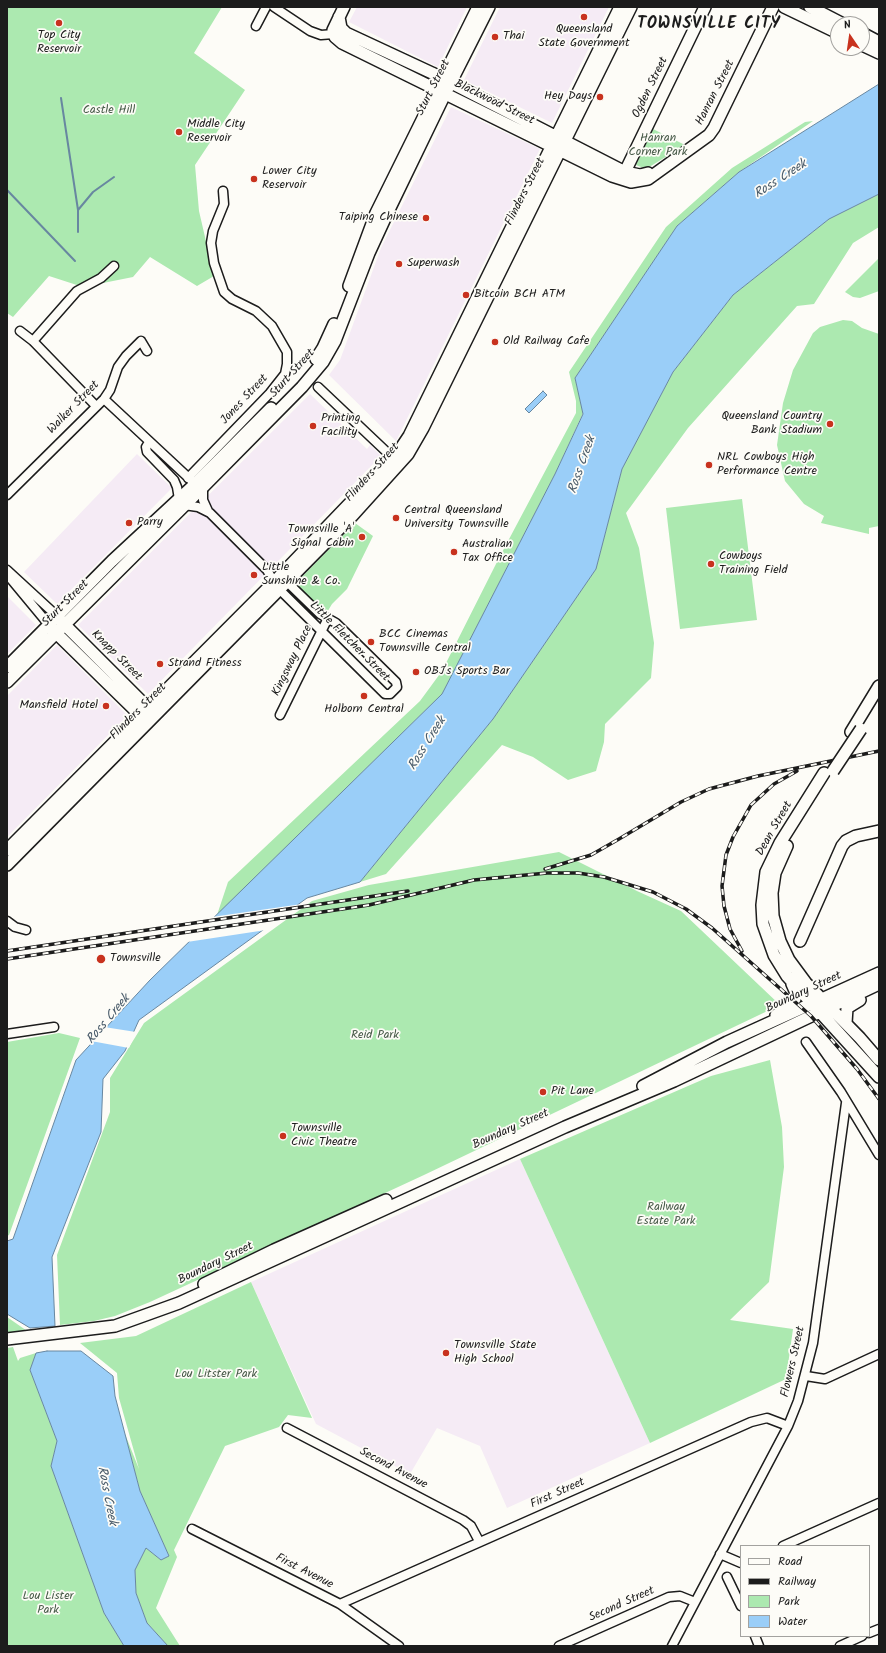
<!DOCTYPE html>
<style>
body{margin:0}
#map{position:relative;width:886px;height:1653px;overflow:hidden;background:#fdfcf7;font-family:Kalam,sans-serif}
canvas{display:block}
.frame{position:absolute;inset:0;border:8px solid #1c1c1c;pointer-events:none}
.legend{position:absolute;left:740px;top:1545px;width:130px;height:92px;box-sizing:border-box;background:#fdfcf7;border:1px solid #a3a29f;margin:0;padding:5px 7px;list-style:none;font-size:12px;color:#1c1c1c}
.legend li{display:flex;align-items:center;gap:8px;height:20px}
.legend b{width:20px;border:1px solid #a3a29f}
.north{position:absolute;left:830px;top:16px;width:40px;height:40px;box-sizing:border-box;background:#fdfcf7;border:1px solid #a3a29f;border-radius:50%;rotate:347deg;font-size:11px;font-weight:700;line-height:16px;text-align:center;color:#1c1c1c}
.north::after{content:'';display:block;margin:auto;width:14px;height:18px;background:#c8321e;clip-path:polygon(50% 0,100% 100%,50% 72%,0 100%)}
</style>
<div id="map">
<canvas width="886" height="1653"></canvas>
<div class="frame"></div>
<ul class="legend">
<li><b style="height:5px;background:#fdfcf7"></b>Road</li>
<li><b style="height:5px;background:#1c1c1c"></b>Railway</li>
<li><b style="height:11px;background:#ace9b0"></b>Park</li>
<li><b style="height:11px;background:#9acef8"></b>Water</li>
</ul>
<div class="north">N</div>
</div>
<script>
const g = document.querySelector('canvas').getContext('2d');
g.lineJoin = 'round';
function paint(path, color) { g.fillStyle = color; g.fill(path, 'evenodd'); }
const shape = rows => new Path2D(rows.map(r => 'M' + r).join(''));
function strokePath(path, color, width, dash) { g.strokeStyle = color; g.lineWidth = width; g.lineCap = dash ? 'butt' : 'round'; g.setLineDash(dash || []); g.stroke(path); }
function drawText(font, color, halo, rows, align = 'center') {
  g.font = font + ' Kalam,sans-serif'; g.lineWidth = 3.5; g.setLineDash([]); g.textBaseline = 'middle'; g.strokeStyle = halo; g.fillStyle = color; for (const [text, x, y, turn = 0] of rows) {
    g.save(); g.translate(x, y); g.rotate((+turn || 0) * Math.PI / 180); g.textAlign = isNaN(turn) ? turn : align; if (halo) g.strokeText(text, 0, 0); g.fillText(text, 0, 0); g.restore();
  }
}
const built = shape([
 [357,7,467,7,438,67,349,22],
 [500,7,609,7,552,123,464,80],
 [451,107,540,149,396,441,329,375,340,360,381,248],
 [310,394,367,449,370,445,381,456,148,694,78,625],
 [137,454,172,488,57,604,24,572],
 [7,596,36,625,7,654],
 [57,645,126,714,127,716,7,837,7,696],
 [520,1159,650,1443,507,1508,480,1446,437,1428,410,1474,316,1424,251,1282]
]);
const green = shape([
 [7,7,222,7,194,53,245,90,195,165,199,211,214,276,197,286,150,257,133,277,83,287,49,276,13,317,7,313],
 [813,121,739,172,677,226,575,378,583,413,555,474,442,694,217,915,228,882,420,701,442,671,499,558,576,413,576,401,569,372,666,227,732,168,805,122],
 [653,129,685,145,646,169,636,165],
 [879,194,879,227,853,243,814,304,797,306,688,428,626,513,639,548,654,643,651,678,605,724,604,742,596,771,568,780,533,757,502,745,386,874,360,882,493,719,596,569,622,469,673,372,733,295,829,219],
 [879,258,879,291,860,298,853,297,845,292],
 [843,320,852,321,862,328,879,334,879,526,869,528,869,534,821,523,824,516,804,504,785,481,777,445,783,403,793,370,813,333,820,327],
 [742,499,757,620,680,629,666,508],
 [355,523,373,536,347,589,332,604,326,614,295,584],
 [559,852,637,891,681,911,780,1005,424,1175,150,1302,115,1316,94,1321,60,1325,57,1255,110,1112,110,1078,144,1023,312,901,369,885],
 [59,1033,80,1038,9,1235,7,1236,7,1042],
 [770,1060,782,1127,784,1167,769,1282,730,1320,793,1329,786,1379,650,1443,520,1159,711,1076],
 [251,1282,312,1418,288,1415,279,1427,225,1446,174,1550,177,1557,156,1608,180,1646,168,1646,147,1623,136,1593,135,1570,146,1548,161,1560,169,1556,140,1491,125,1434,139,1469,119,1398,117,1373,80,1343,136,1336],
 [7,1317,30,1333,7,1334],
 [13,1347,18,1361,20,1358,36,1353,30,1370,57,1441,51,1466,104,1613,124,1646,7,1646,7,1348]
]);
const water = shape([
 [879,84,879,194,829,219,733,295,673,372,622,469,596,569,493,719,360,882,307,898,139,1020,125,1051,103,1079,101,1132,52,1257,55,1326,30,1328,7,1314,7,1241,13,1239,76,1060,150,980,442,694,555,474,583,414,575,378,677,226,739,172,879,84],
 [543,391,547,395,529,413,525,409,543,391],
 [47,1351,81,1351,113,1376,115,1396,140,1491,169,1556,161,1560,146,1548,135,1570,136,1593,147,1623,168,1646,124,1646,104,1613,51,1466,57,1441,30,1370,36,1353,47,1351]
]);
const pier = shape([
 [302,904,266,930,187,942,212,917],
 [104,1027,136,1032,129,1048,91,1041]
]);
const stream = shape([
 [61,98,78,210,78,232],
 [7,190,75,261],
 [78,210,93,192,114,177]
]);
const street = shape([
 [274,7,310,31,321,35,334,34],
 [256,26,266,7],
 [20,331,33,341,96,406],
 [33,341,77,291,101,278,114,266],
 [318,387,393,458],
 [104,399,192,481],
 [149,442,146,447,147,452,174,480,177,487,179,499],
 [188,478,270,393,285,374,287,364,287,352,272,326,256,311,232,299,224,292,214,263,211,243,213,231,224,204,223,191],
 [203,487,203,500,208,511],
 [7,495,104,399,110,390,118,367,126,356,141,341,147,351],
 [184,505,198,507,210,513,267,570,274,582],
 [7,570,57,616],
 [10,578,49,625],
 [279,589,385,694,390,694,397,687,396,682,336,623,320,614,286,581],
 [280,715,328,618],
 [7,921,15,927,26,930],
 [7,1034,54,1027],
 [806,1042,841,1092,879,1155],
 [806,1376,825,1379,879,1354],
 [287,1428,463,1520,471,1526,479,1541],
 [192,1529,340,1604,399,1646],
 [783,1546,879,1503],
 [720,1554,741,1563],
 [727,1577,741,1606],
 [340,1604,751,1422,767,1418,788,1426],
 [869,1633,879,1629],
 [755,1636,759,1646],
 [559,1646,669,1597,680,1596,695,1602],
 [672,1646,788,1426,798,1401,813,1343,846,1103],
 [840,1646,862,1636]
]);
const secondary = shape([
 [344,7,333,30,335,37,342,43,612,176,631,182,648,179,709,135,714,128,773,7],
 [784,7,838,33],
 [810,7,843,24],
 [339,17,341,28,346,33,432,73,625,172,640,175,648,173],
 [862,33,879,42],
 [862,45,879,53],
 [622,178,705,7],
 [349,286,376,213,478,7],
 [316,359,323,348,334,324],
 [59,619,153,713],
 [52,629,145,720],
 [7,667,112,561,195,484,271,408],
 [7,682,203,487,302,387,323,362,335,341,369,253,387,214,445,94,489,7],
 [851,732,879,686],
 [824,773,780,843,766,872,762,905,763,924,774,955,787,976,879,1077],
 [787,846,775,873,772,893,773,916,780,941,789,960,806,983,860,1038,879,1060],
 [7,850,279,577,397,454,409,436,620,7],
 [7,865,352,516,408,454,423,428,631,7],
 [800,941,842,846,846,841,856,836,879,831],
 [776,1015,785,1009,795,999,796,993,792,984],
 [846,1023,847,1008,860,1000],
 [643,1086,727,1042,879,973],
 [204,1284,274,1250,386,1200],
 [7,1339,115,1326,179,1303,565,1127,674,1081,879,984]
]);
const rail = shape([
 [821,763,879,751],
 [545,869,591,855,619,839,681,802,709,789,758,776,826,762],
 [7,951,408,891],
 [742,951,730,929,724,906,722,886,726,855,733,837,751,805,774,784,797,771],
 [7,959,369,905,474,880,547,873,578,873,604,877,653,892,686,909,712,928,811,1016,857,1069,879,1099]
]);
const secondaryBridge = shape([
 [833,771,861,729]
]);
const markers = [
 [584,17,4,"#c8321e"],
 [59,23,4,"#c8321e"],
 [495,37,4,"#c8321e"],
 [600,97,4,"#c8321e"],
 [179,132,4,"#c8321e"],
 [254,179,4,"#c8321e"],
 [426,218,4,"#c8321e"],
 [399,264,4,"#c8321e"],
 [466,295,4,"#c8321e"],
 [495,342,4,"#c8321e"],
 [830,424,4,"#c8321e"],
 [313,426,4,"#c8321e"],
 [709,465,4,"#c8321e"],
 [396,518,4,"#c8321e"],
 [129,523,4,"#c8321e"],
 [362,537,4,"#c8321e"],
 [454,552,4,"#c8321e"],
 [711,564,4,"#c8321e"],
 [254,575,4,"#c8321e"],
 [371,642,4,"#c8321e"],
 [160,664,4,"#c8321e"],
 [416,672,4,"#c8321e"],
 [364,696,4,"#c8321e"],
 [106,706,4,"#c8321e"],
 [101,959,5,"#c8321e"],
 [543,1092,4,"#c8321e"],
 [283,1136,4,"#c8321e"],
 [446,1353,4,"#c8321e"]
];
const poiNames = [
 ["Queensland",584,30,"center"],
 ["State Government",584,44,"center"],
 ["Top City",59,36,"center"],
 ["Reservoir",59,50,"center"],
 ["Thai",503,37],
 ["Hey Days",592,97,"right"],
 ["Middle City",187,125],
 ["Reservoir",187,139],
 ["Lower City",262,172],
 ["Reservoir",262,186],
 ["Taiping Chinese",418,218,"right"],
 ["Superwash",407,264],
 ["Bitcoin BCH ATM",474,295],
 ["Old Railway Cafe",503,342],
 ["Queensland Country",822,417,"right"],
 ["Bank Stadium",822,431,"right"],
 ["Printing",321,419],
 ["Facility",321,433],
 ["NRL Cowboys High",717,458],
 ["Performance Centre",717,472],
 ["Central Queensland",404,511],
 ["University Townsville",404,525],
 ["Parry",137,523],
 ["Townsville 'A'",354,530,"right"],
 ["Signal Cabin",354,544,"right"],
 ["Australian",462,545],
 ["Tax Office",462,559],
 ["Cowboys",719,557],
 ["Training Field",719,571],
 ["Little",262,568],
 ["Sunshine & Co.",262,582],
 ["BCC Cinemas",379,635],
 ["Townsville Central",379,649],
 ["Strand Fitness",168,664],
 ["OBJ's Sports Bar",424,672],
 ["Mansfield Hotel",98,706,"right"],
 ["Holborn Central",364,710,"center"],
 ["Townsville",110,959],
 ["Pit Lane",551,1092],
 ["Townsville",291,1129],
 ["Civic Theatre",291,1143],
 ["Townsville State",454,1346],
 ["High School",454,1360]
];
const streetNames = [
 ["Sturt Street",434,88,-63],
 ["Ogden Street",651,88,-64],
 ["Hanran Street",716,93,-63],
 ["Blackwood Street",494,103,26],
 ["Flinders Street",526,192,-63],
 ["Sturt Street",293,374,-48],
 ["Jones Street",245,400,-47],
 ["Walker Street",74,408,-46],
 ["Flinders Street",373,473,-48],
 ["Sturt Street",66,604,-45],
 ["Little Fletcher Street",349,642,45],
 ["Knapp Street",116,656,45],
 ["Kingsway Place",293,661,-64],
 ["Flinders Street",139,712,-45],
 ["Dean Street",775,829,-60],
 ["Boundary Street",804,993,-25],
 ["Boundary Street",511,1130,-24],
 ["Boundary Street",216,1264,-26],
 ["Flowers Street",794,1362,-77],
 ["Second Avenue",393,1469,28],
 ["First Street",558,1494,-24],
 ["First Avenue",304,1572,27],
 ["Second Street",622,1605,-24]
];
const parkNames = [
 ["Castle Hill",109,111],
 ["Hanran",658,139],
 ["Corner Park",658,153],
 ["Reid Park",375,1036],
 ["Railway",666,1208],
 ["Estate Park",666,1222],
 ["Lou Litster Park",216,1375],
 ["Lou Lister",48,1597],
 ["Park",48,1611]
];
const waterNames = [
 ["Ross Creek",781,180,-33],
 ["Ross Creek",583,465,-71],
 ["Ross Creek",428,744,-58],
 ["Ross Creek",109,1020,-50],
 ["Ross Creek",106,1496,79]
];
const districtNames = [
 ["TOWNSVILLE CITY",709,25]
];
paint(built, '#f5ebf5');
paint(green, '#ace9b0');
paint(water, '#9acef8');
strokePath(water, '#6887a0', 1);
paint(pier, '#fdfcf7');
strokePath(stream, '#6887a0', 2);
strokePath(street, '#1c1c1c', 11);
strokePath(secondary, '#1c1c1c', 14);
strokePath(street, '#fdfcf7', 8);
strokePath(secondary, '#fdfcf7', 11);
strokePath(rail, '#1c1c1c', 3.5);
strokePath(rail, '#fdfcf7', 2, [6]);
strokePath(secondaryBridge, '#1c1c1c', 14, []);
strokePath(secondaryBridge, '#fdfcf7', 11);
for (const [x, y, r, color] of markers) { const dot = new Path2D(); dot.arc(x, y, r, 0, 2 * Math.PI); g.fillStyle = color; g.fill(dot); strokePath(dot, '#fdfcf7', 1.5); }
drawText('12px', '#1c1c1c', '#fdfcf7', poiNames, 'left');
drawText('12px', '#1c1c1c', '#fdfcf7', streetNames);
drawText('12px', '#475a48', '#fdfcf7', parkNames);
drawText('italic 13px', '#485a69', '#fdfcf7', waterNames);
g.letterSpacing = '1px';
drawText('bold 16px', '#1c1c1c', '#fdfcf7', districtNames);
g.letterSpacing = '0px';
</script>
